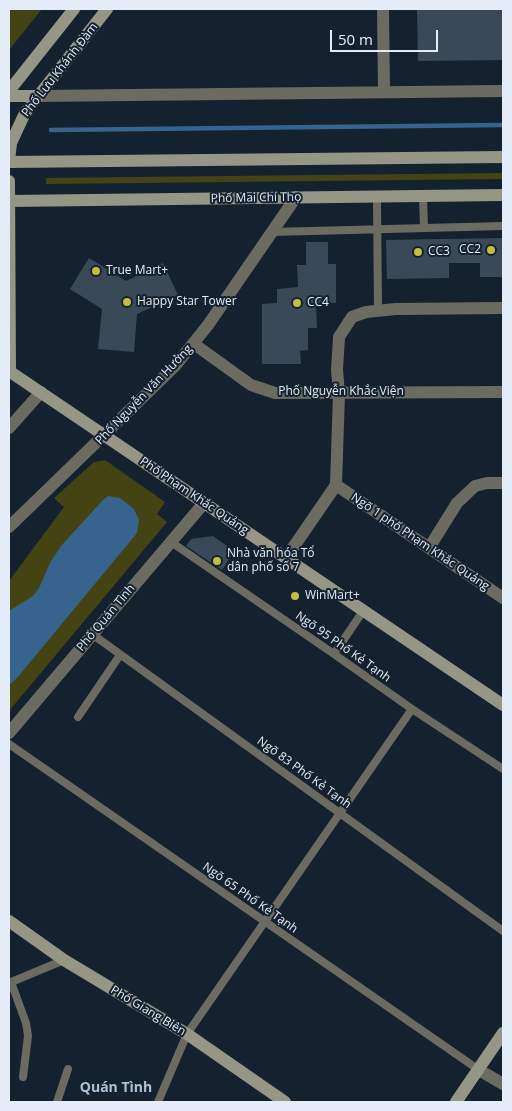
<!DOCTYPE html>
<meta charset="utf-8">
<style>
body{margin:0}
#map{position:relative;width:512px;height:1111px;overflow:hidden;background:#14222f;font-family:"Open Sans",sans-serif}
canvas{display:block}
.frame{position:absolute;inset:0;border:10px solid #e4edf7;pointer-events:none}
.scale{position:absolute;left:330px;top:30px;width:108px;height:22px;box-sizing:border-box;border:2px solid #e4edf7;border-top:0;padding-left:6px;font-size:15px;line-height:18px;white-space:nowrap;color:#e4edf7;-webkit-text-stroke:4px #14222f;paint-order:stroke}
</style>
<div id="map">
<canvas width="512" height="1111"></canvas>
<div class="frame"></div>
<div class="scale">50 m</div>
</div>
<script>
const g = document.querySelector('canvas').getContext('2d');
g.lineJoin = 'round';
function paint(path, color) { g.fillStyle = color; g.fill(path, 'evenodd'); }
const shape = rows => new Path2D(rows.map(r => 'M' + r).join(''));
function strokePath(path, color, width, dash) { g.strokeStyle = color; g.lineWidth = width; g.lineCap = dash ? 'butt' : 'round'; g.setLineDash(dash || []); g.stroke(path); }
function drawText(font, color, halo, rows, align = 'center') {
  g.font = font + ' "Open Sans",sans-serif'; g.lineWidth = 4; g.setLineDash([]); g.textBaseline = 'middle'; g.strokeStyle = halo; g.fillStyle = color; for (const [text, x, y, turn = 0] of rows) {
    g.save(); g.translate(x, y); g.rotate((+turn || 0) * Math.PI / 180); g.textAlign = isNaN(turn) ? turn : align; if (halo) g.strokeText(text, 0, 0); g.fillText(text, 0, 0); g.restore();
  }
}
const green = shape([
 [9,9,42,9,9,50],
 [503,173,503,179,46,184,46,178],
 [105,460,165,502,157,514,167,522,9,711,9,581,64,507,54,498,94,462]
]);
const water = shape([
 [108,496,120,498,134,509,139,520,137,533,17,678,9,685,9,611,33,596,39,588,51,561,61,546,103,500]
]);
const stream = shape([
 [51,130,503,125]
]);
const building = shape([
 [503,9,503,60,418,61,417,10],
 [503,238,503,277,480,277,480,263,449,263,449,278,387,279,386,240],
 [306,242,328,242,328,264,336,264,336,303,327,303,326,306,316,306,317,328,308,328,308,350,300,351,301,364,262,364,262,304,277,303,277,289,298,287,297,265,306,265],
 [89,258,126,281,163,263,178,295,137,314,134,352,98,349,102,309,70,289],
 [213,536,234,551,222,570,186,546,191,539]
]);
const lane = shape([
 [423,196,424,228],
 [377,197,378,311],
 [272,232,503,226],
 [171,542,334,654,412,709,503,769],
 [92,634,503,931],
 [334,654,363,611],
 [78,717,120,655],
 [9,744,479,1070],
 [11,982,26,1023,28,1036,23,1077],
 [9,983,64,960],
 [57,1102,68,1069],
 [158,1102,187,1034,412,709]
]);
const street = shape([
 [383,9,384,92],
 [38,96,503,91],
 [194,344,251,385,275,393,503,392],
 [9,428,41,392],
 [336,485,339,393,337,370,339,337,352,317,366,312,396,309,503,308],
 [9,527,175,366,208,325,296,197],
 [429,548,457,503,475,486,487,483,503,483],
 [286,558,336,485,503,598],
 [9,733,204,503],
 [479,1070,503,1084]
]);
const secondary = shape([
 [9,91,74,9],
 [9,96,38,96],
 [9,161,11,143,25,113,107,9],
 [9,162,503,157],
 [9,181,10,371],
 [9,201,503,195],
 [9,371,503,705],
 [9,921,64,960,187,1034,285,1102],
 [456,1102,503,1033]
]);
const markers = [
 [491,250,5,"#c1be40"],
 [418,252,5,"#c1be40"],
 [96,271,5,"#c1be40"],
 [127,302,5,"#c1be40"],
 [297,303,5,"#c1be40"],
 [217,561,5,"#c1be40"],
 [295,596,5,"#c1be40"]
];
const streetNames = [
 ["Phố Lưu Khánh Đàm",60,70,-52],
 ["Phố Mai Chí Thọ",256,198,-1],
 ["Phố Nguyễn Khắc Viện",341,392],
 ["Phố Nguyễn Văn Hưởng",144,395,-46],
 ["Phố Phạm Khắc Quảng",194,496,34],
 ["Ngõ 1 phố Phạm Khắc Quảng",420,542,34],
 ["Phố Quán Tình",106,618,-50],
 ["Ngõ 95 Phố Kẻ Tạnh",343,647,35],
 ["Ngõ 83 Phố Kẻ Tạnh",304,773,36],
 ["Ngõ 65 Phố Kẻ Tạnh",250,898,35],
 ["Phố Giang Biên",148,1011,31]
];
const poiNames = [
 ["CC2",481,250,"right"],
 ["CC3",428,252],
 ["True Mart+",106,271],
 ["Happy Star Tower",137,302],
 ["CC4",307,303],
 ["Nhà văn hóa Tổ",227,554],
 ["dân phố số 7",227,568],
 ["WinMart+",305,596]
];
const neighbourhoodNames = [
 ["Quán Tình",116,1088]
];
paint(green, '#444313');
paint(water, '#36648f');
strokePath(stream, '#36648f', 4.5);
paint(building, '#3a4958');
strokePath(lane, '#6b6b62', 8);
strokePath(street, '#6b6b62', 12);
strokePath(secondary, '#969687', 12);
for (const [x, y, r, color] of markers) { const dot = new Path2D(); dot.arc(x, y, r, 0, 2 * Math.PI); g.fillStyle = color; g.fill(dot); strokePath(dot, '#14222f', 2); }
drawText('12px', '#e4edf7', '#14222f', streetNames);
drawText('12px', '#e4edf7', '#14222f', poiNames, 'left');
drawText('bold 14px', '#afc1d3', '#14222f', neighbourhoodNames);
</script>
